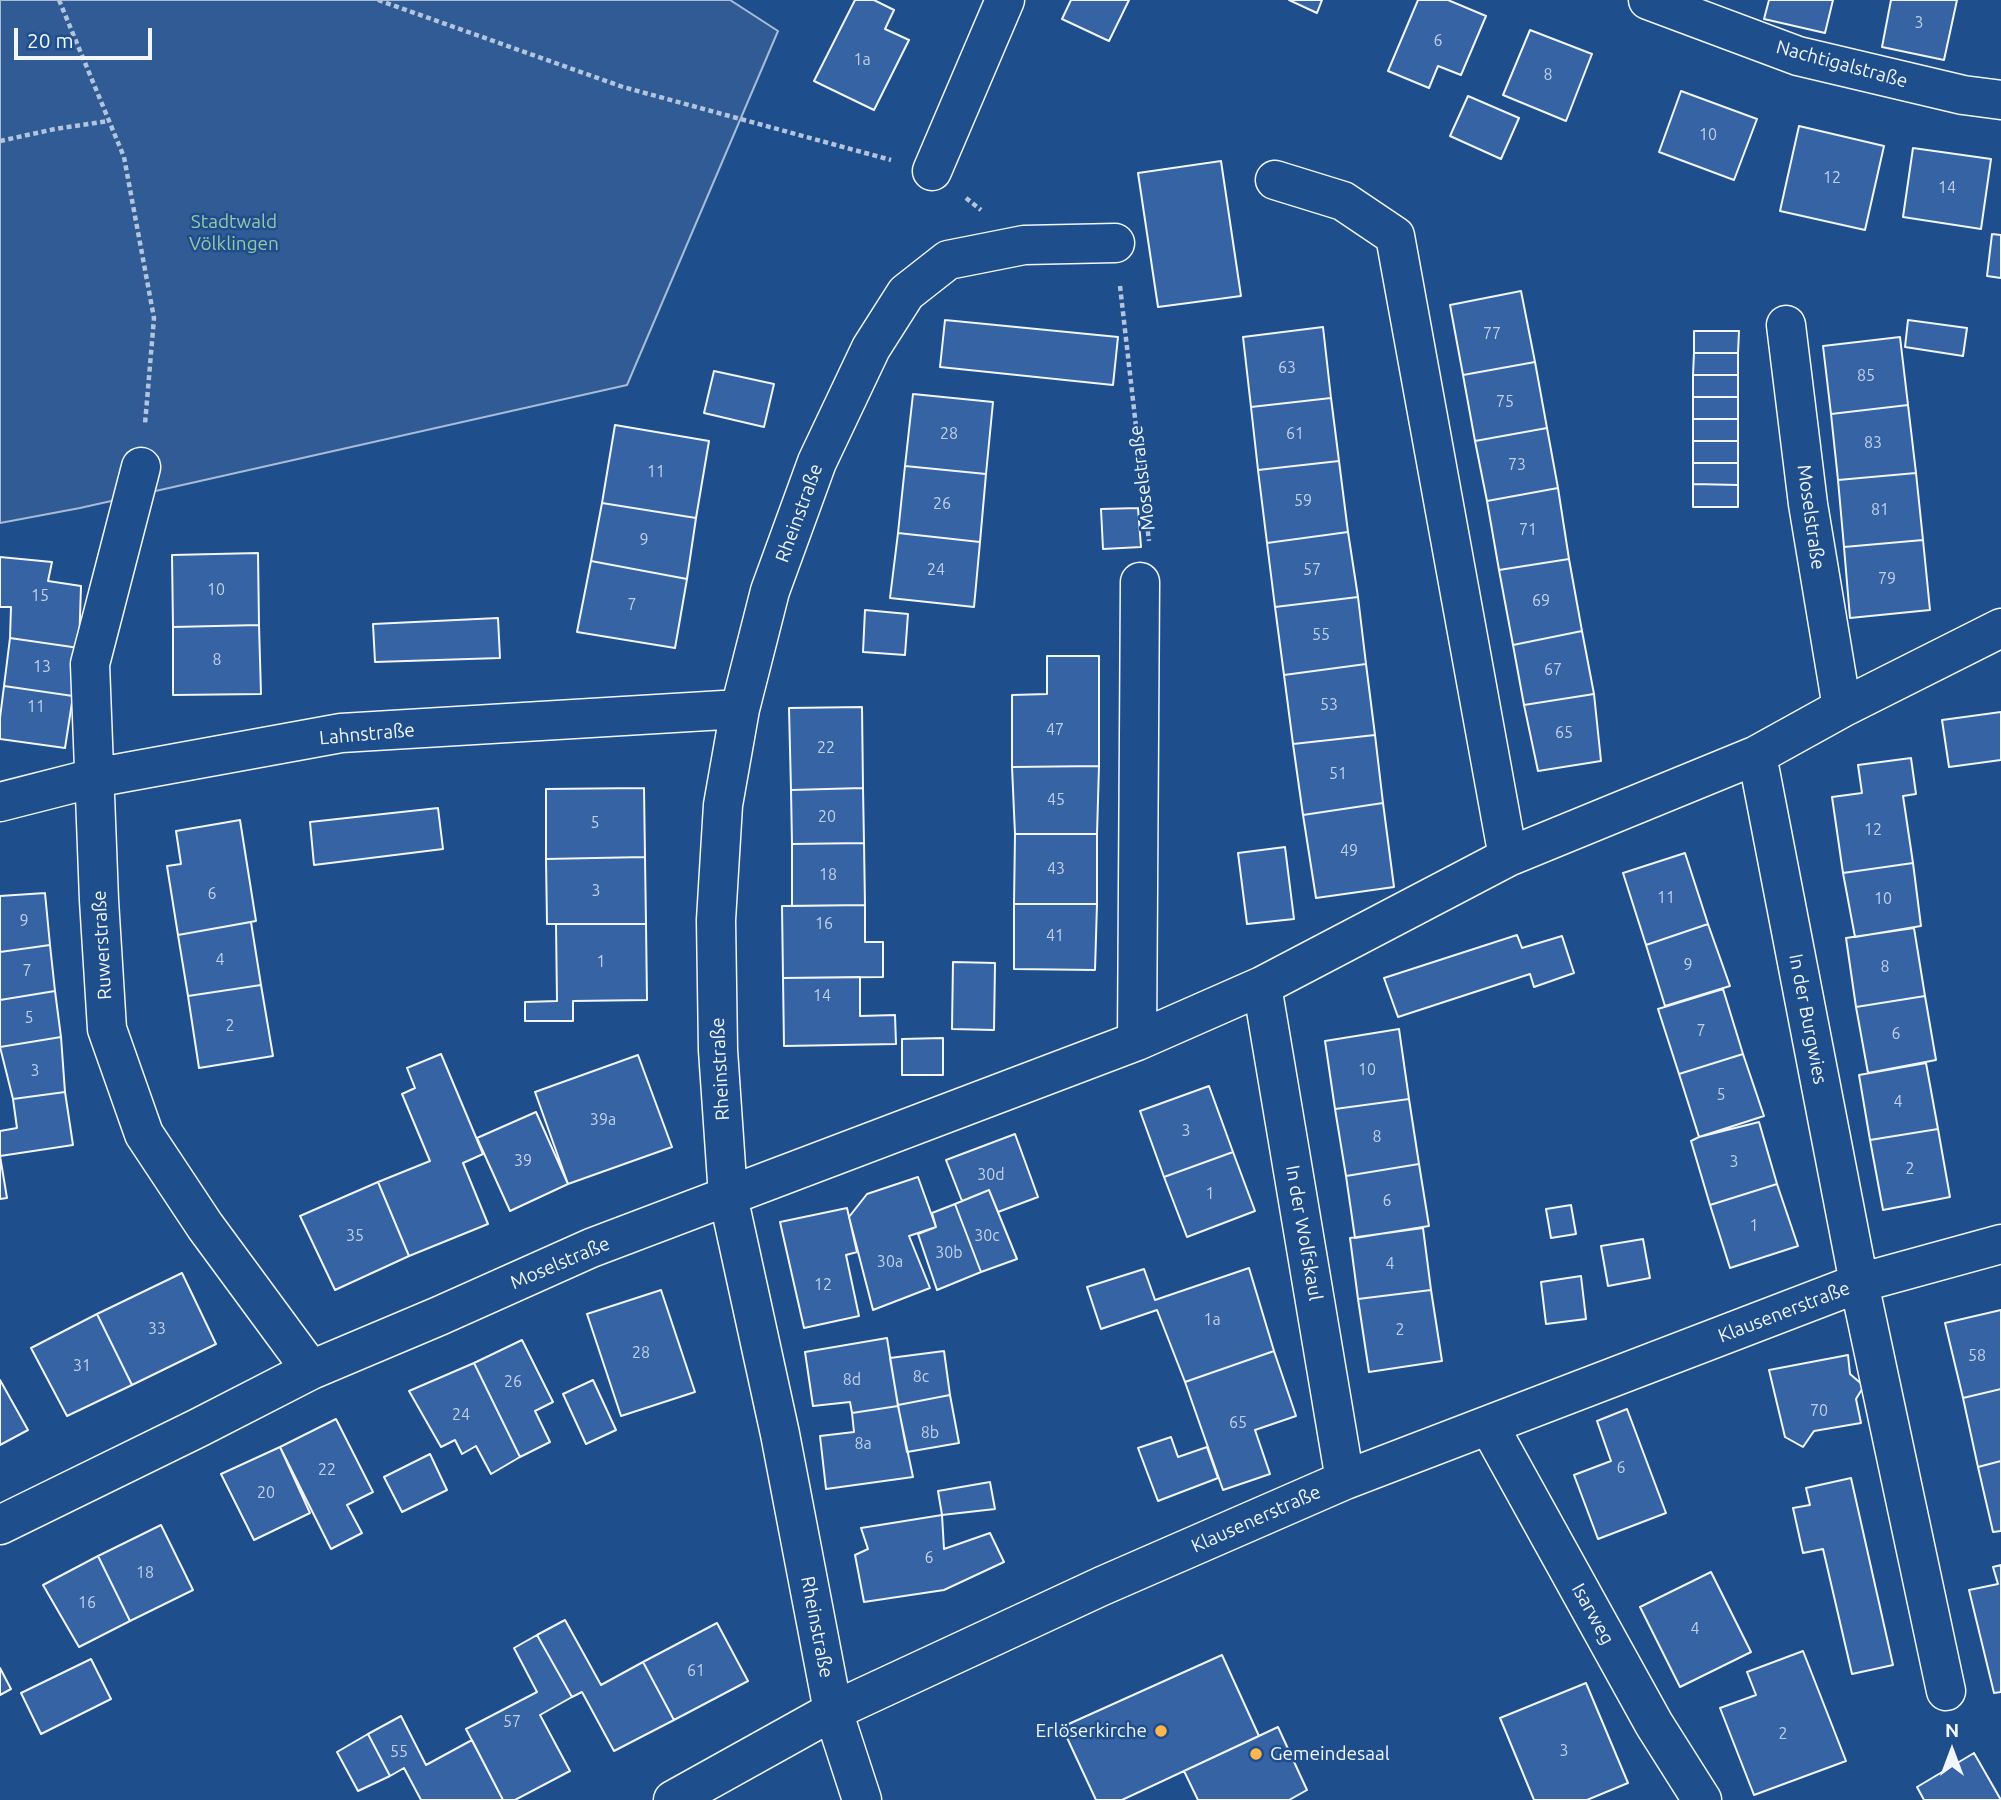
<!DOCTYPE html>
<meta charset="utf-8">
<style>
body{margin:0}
#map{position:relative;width:2001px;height:1800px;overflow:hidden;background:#1f4e8c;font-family:Ubuntu,sans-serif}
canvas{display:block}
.north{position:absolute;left:1917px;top:1716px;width:70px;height:70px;-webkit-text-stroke:5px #1f4e8c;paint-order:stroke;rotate:0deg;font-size:19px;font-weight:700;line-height:28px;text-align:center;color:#f2f6ff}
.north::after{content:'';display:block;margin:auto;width:24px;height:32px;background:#f2f6ff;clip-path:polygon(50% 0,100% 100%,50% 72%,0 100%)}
.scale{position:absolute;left:14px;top:28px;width:138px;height:32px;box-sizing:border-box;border:4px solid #f2f6ff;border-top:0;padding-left:9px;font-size:21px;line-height:24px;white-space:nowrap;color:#f2f6ff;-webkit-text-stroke:5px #1f4e8c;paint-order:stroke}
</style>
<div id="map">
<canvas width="2001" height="1800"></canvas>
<div class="north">N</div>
<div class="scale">20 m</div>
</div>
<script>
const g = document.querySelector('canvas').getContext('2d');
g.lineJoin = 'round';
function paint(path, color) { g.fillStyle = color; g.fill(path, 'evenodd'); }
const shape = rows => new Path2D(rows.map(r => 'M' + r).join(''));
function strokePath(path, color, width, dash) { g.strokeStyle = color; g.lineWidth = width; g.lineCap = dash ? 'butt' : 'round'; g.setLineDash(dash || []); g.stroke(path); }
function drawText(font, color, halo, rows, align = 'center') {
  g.font = font + ' Ubuntu,sans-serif'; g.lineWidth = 5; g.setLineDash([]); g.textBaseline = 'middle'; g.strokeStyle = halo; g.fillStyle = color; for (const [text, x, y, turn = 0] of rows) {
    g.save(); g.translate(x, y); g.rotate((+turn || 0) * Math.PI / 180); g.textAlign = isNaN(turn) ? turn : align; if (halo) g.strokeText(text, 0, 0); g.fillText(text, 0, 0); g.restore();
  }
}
const green = shape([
 [0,0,730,0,778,31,627,385,80,508,0,523,0,0]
]);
const building = shape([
 [855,0,874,0,894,10,885,29,909,40,874,110,814,81,855,0],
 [1071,0,1129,0,1109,41,1062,19,1071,0],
 [1289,0,1322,0,1317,13,1289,0],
 [1418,0,1448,0,1486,16,1461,75,1438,66,1429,88,1388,71,1418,0],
 [1769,0,1833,0,1825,33,1764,19,1769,0],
 [1891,0,1957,0,1944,60,1882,47,1891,0],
 [1530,30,1592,54,1566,121,1503,95,1530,30],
 [1681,91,1757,119,1734,180,1659,152,1681,91],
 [1468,96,1519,118,1501,159,1450,136,1468,96],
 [1799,126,1884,146,1865,230,1780,211,1799,126],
 [1913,148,1991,159,1981,229,1903,217,1913,148],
 [1221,161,1241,296,1158,307,1138,173,1221,161],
 [1992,234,2001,235,2001,278,1987,276,1992,234],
 [1521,291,1535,362,1463,375,1450,305,1521,291],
 [945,320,1118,337,1113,385,940,367,945,320],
 [1908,320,1967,328,1963,356,1905,347,1908,320],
 [1323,327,1331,398,1251,407,1243,337,1323,327],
 [1694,331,1739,331,1738,353,1694,353,1694,331],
 [1900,337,1908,405,1831,414,1823,346,1900,337],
 [1694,353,1738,353,1738,375,1693,375,1694,353],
 [1535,362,1547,428,1475,441,1463,375,1535,362],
 [714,371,774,384,764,427,704,413,714,371],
 [1693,375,1738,375,1738,397,1693,397,1693,375],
 [913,394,993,402,986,474,905,466,913,394],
 [1693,397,1738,397,1738,419,1693,419,1693,397],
 [1331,398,1339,461,1258,470,1251,407,1331,398],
 [1908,405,1916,473,1838,480,1831,414,1908,405],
 [1693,419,1738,419,1738,441,1693,441,1693,419],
 [615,425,709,441,696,518,602,503,615,425],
 [1547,428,1558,488,1487,501,1475,441,1547,428],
 [1693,441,1738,441,1738,463,1693,463,1693,441],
 [1339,461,1348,532,1267,543,1258,470,1339,461],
 [1693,463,1738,463,1738,485,1693,484,1693,463],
 [905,466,986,474,980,542,898,533,905,466],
 [1916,473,1923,540,1844,547,1838,480,1916,473],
 [1693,484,1738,485,1738,507,1693,507,1693,484],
 [1558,488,1569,559,1499,570,1487,501,1558,488],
 [602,503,696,518,687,579,591,561,602,503],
 [1138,508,1141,547,1103,549,1101,509,1138,508],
 [1348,532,1358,597,1275,607,1267,543,1348,532],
 [898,533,980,542,974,607,890,598,898,533],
 [1923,540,1930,610,1850,618,1844,547,1923,540],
 [258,553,259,625,173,627,172,555,258,553],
 [0,557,52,562,48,581,81,586,79,648,10,638,11,607,0,607,0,557],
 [1569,559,1582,631,1513,645,1499,570,1569,559],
 [591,561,687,579,675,648,577,632,591,561],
 [1358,597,1366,664,1284,675,1275,607,1358,597],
 [865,610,908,614,905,655,863,652,865,610],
 [498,618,500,658,375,662,373,624,498,618],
 [259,625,261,694,173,695,173,627,259,625],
 [1582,631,1594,694,1524,705,1513,645,1582,631],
 [10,638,79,648,73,696,4,686,10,638],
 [1047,656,1099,656,1099,766,1012,767,1012,695,1047,694,1047,656],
 [1366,664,1375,735,1293,744,1284,675,1366,664],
 [4,686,73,696,65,748,0,739,0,718,4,686],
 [1594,694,1601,761,1538,771,1524,705,1594,694],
 [862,707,863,788,791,790,789,708,862,707],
 [2001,712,2001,760,1949,767,1942,720,2001,712],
 [1375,735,1383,803,1303,815,1293,744,1375,735],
 [1911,758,1916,794,1903,796,1913,863,1843,873,1832,797,1862,793,1858,765,1911,758],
 [1099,766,1097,834,1015,834,1012,767,1099,766],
 [644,788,645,857,546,859,546,789,644,788],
 [863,788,864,843,792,844,791,790,863,788],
 [1383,803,1394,887,1316,898,1303,815,1383,803],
 [438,808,443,849,314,865,310,822,438,808],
 [240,820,256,921,178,935,167,866,181,864,176,831,240,820],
 [1015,834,1097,834,1097,904,1014,904,1015,834],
 [864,843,865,905,792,906,792,844,864,843],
 [1285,847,1294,919,1247,924,1238,853,1285,847],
 [1685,853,1708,924,1646,945,1623,873,1685,853],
 [645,857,646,924,547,924,546,859,645,857],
 [1913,863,1921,926,1855,937,1843,873,1913,863],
 [45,893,50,945,0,952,0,896,45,893],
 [1014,904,1097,904,1095,970,1014,969,1014,904],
 [865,905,865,942,883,942,883,977,783,978,782,906,865,905],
 [251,922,261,985,188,996,178,935,251,922],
 [556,924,646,924,647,1000,573,1001,573,1021,525,1021,525,1002,557,1001,556,924],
 [1708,924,1730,986,1665,1006,1646,945,1708,924],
 [1914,928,1925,996,1856,1007,1846,938,1914,928],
 [1517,935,1522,948,1562,936,1574,973,1534,987,1530,974,1398,1017,1384,978,1517,935],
 [50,945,55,991,0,1000,0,952,50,945],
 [953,962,995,963,994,1030,952,1029,953,962],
 [860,977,860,1016,895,1015,896,1044,784,1046,783,978,860,977],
 [261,985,273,1056,199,1068,188,996,261,985],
 [1723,989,1743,1054,1679,1074,1658,1009,1723,989],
 [55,991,61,1037,0,1047,0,1000,55,991],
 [1925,996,1936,1060,1868,1073,1856,1007,1925,996],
 [1399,1029,1409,1099,1335,1109,1325,1041,1399,1029],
 [61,1037,65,1092,13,1099,0,1047,61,1037],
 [943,1038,943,1075,902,1075,902,1039,943,1038],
 [441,1054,483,1154,463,1163,488,1224,409,1256,378,1182,430,1161,402,1094,415,1088,407,1068,441,1054],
 [1743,1054,1764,1116,1699,1137,1679,1074,1743,1054],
 [638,1055,672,1147,568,1184,535,1092,638,1055],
 [1926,1063,1938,1129,1870,1140,1859,1075,1926,1063],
 [1209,1086,1233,1152,1164,1177,1140,1111,1209,1086],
 [65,1092,73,1145,0,1156,7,1198,0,1199,0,1131,17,1128,13,1099,65,1092],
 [1409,1099,1419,1164,1346,1176,1335,1109,1409,1099],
 [536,1112,568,1184,510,1211,477,1138,536,1112],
 [1759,1122,1777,1184,1710,1205,1691,1141,1699,1137,1759,1122],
 [1938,1129,1950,1197,1883,1210,1870,1140,1938,1129],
 [1015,1134,1038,1197,998,1212,989,1190,962,1201,946,1160,1015,1134],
 [1233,1152,1255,1211,1187,1237,1164,1177,1233,1152],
 [1419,1164,1429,1226,1355,1238,1346,1176,1419,1164],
 [918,1177,936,1227,909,1236,930,1288,873,1310,849,1217,867,1194,918,1177],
 [378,1182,409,1256,335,1290,300,1216,378,1182],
 [1777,1184,1798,1246,1730,1268,1710,1205,1777,1184],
 [989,1190,1017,1259,981,1272,955,1204,989,1190],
 [955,1204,981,1272,937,1290,918,1234,936,1227,932,1213,955,1204],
 [1571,1205,1576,1234,1551,1238,1546,1209,1571,1205],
 [847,1208,857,1252,846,1255,859,1316,804,1328,780,1222,847,1208],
 [1423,1228,1431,1290,1358,1299,1350,1238,1423,1228],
 [1643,1239,1650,1278,1608,1286,1601,1246,1643,1239],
 [1249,1268,1274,1351,1185,1382,1157,1310,1101,1329,1087,1287,1144,1269,1155,1300,1249,1268],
 [182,1273,216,1344,132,1385,97,1314,182,1273],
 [1581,1276,1586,1319,1546,1324,1541,1282,1581,1276],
 [661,1290,695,1392,621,1416,587,1314,661,1290],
 [1431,1290,1442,1361,1369,1372,1358,1299,1431,1290],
 [2001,1310,2001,1389,1963,1398,1945,1323,2001,1310],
 [97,1314,132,1385,67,1416,31,1348,97,1314],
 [887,1338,898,1406,852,1413,850,1402,813,1406,805,1352,887,1338],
 [522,1340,553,1402,535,1411,550,1442,520,1457,474,1363,522,1340],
 [944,1351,950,1395,898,1405,890,1358,944,1351],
 [1274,1351,1296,1416,1255,1430,1270,1474,1223,1490,1185,1382,1274,1351],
 [1848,1355,1850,1374,1864,1386,1856,1399,1861,1423,1814,1431,1803,1447,1785,1437,1769,1370,1848,1355],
 [474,1363,520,1457,491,1474,476,1446,462,1454,455,1440,441,1447,409,1391,474,1363],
 [0,1380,28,1430,0,1445,0,1380],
 [593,1380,616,1430,586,1444,563,1394,593,1380],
 [2001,1389,2001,1461,1978,1467,1963,1398,2001,1389],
 [950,1395,959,1443,907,1452,898,1405,950,1395],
 [898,1406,913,1477,826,1489,820,1436,854,1432,852,1413,898,1406],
 [1627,1409,1666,1513,1598,1539,1574,1475,1611,1461,1597,1421,1627,1409],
 [336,1419,373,1492,347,1505,362,1533,331,1549,280,1447,336,1419],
 [1171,1437,1178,1457,1207,1447,1218,1478,1158,1501,1138,1448,1171,1437],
 [280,1447,310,1513,254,1540,221,1474,280,1447],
 [430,1454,447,1490,402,1512,384,1477,430,1454],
 [2001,1461,2001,1531,1993,1532,1978,1467,2001,1461],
 [1851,1478,1893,1665,1852,1674,1823,1549,1803,1553,1793,1508,1810,1505,1806,1488,1851,1478],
 [990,1482,995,1509,942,1515,938,1491,990,1482],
 [942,1515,944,1549,990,1533,1004,1562,944,1590,864,1602,855,1555,868,1549,861,1528,942,1515],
 [161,1525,193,1590,130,1621,98,1556,161,1525],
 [98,1556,130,1621,79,1647,43,1585,98,1556],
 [2001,1565,2001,1692,1994,1693,1969,1590,1998,1584,1993,1567,2001,1565],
 [1711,1572,1751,1652,1680,1687,1640,1607,1711,1572],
 [565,1620,601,1685,643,1662,674,1720,614,1751,582,1692,572,1697,537,1635,565,1620],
 [717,1623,748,1681,674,1720,643,1662,717,1623],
 [537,1635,572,1697,540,1715,570,1771,515,1800,503,1800,466,1729,537,1692,514,1648,537,1635],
 [1803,1651,1846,1761,1754,1795,1720,1708,1756,1695,1747,1672,1803,1651],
 [1222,1655,1259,1736,1122,1800,1096,1800,1062,1727,1222,1655],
 [91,1659,111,1699,41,1734,21,1693,91,1659],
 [0,1668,11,1689,0,1695,0,1668],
 [1586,1683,1628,1783,1587,1800,1534,1800,1500,1718,1586,1683],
 [401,1716,426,1765,472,1740,503,1800,421,1800,404,1768,390,1776,368,1734,401,1716],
 [1278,1727,1307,1790,1289,1800,1198,1800,1184,1771,1278,1727],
 [368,1734,390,1776,358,1791,337,1752,368,1734],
 [1974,1753,2001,1800,1924,1800,1917,1787,1974,1753]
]);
const path = shape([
 [59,0,124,157,154,318,145,424],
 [378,0,623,87,891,160],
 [0,141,55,129,109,121],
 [966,198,981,210],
 [1120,286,1149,541]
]);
const minor = shape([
 [1648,0,1798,56,1963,95,2001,100],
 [932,171,1005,0],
 [1275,180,1343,201,1395,236,1508,857],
 [1786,325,1808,504,1842,708],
 [141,467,90,664,99,900,107,1029,144,1134,205,1226,311,1370],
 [1757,755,1859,1283,1946,1691],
 [0,802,94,778,341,733,740,709],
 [1262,986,1345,1480],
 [1137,1041,1140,582],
 [1489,1426,1654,1724,1702,1800],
 [0,1525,198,1428,311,1370,439,1316,591,1248,1137,1041,1262,986,1508,857,1757,755,1842,708,2001,628],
 [673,1800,833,1711,1102,1586,1345,1480,1859,1283,2001,1244],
 [862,1800,833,1711,780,1434,728,1196,718,1050,716,920,723,805,740,709,770,591,817,462,871,348,906,293,948,260,1024,245,1115,243]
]);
const markers = [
 [1161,1731,7,"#ffb74d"],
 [1256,1754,7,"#ffb74d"]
];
const numberNames = [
 ["3",1919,23],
 ["6",1438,41],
 ["1a",862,60],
 ["8",1548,75],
 ["10",1708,135],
 ["12",1832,178],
 ["14",1947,188],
 ["77",1492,334],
 ["63",1287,368],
 ["85",1866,376],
 ["75",1505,402],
 ["28",949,434],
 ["61",1295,434],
 ["83",1873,443],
 ["73",1517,465],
 ["11",656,472],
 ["59",1303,501],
 ["26",942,504],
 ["81",1880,510],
 ["71",1528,530],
 ["9",644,540],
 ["24",936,570],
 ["57",1312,570],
 ["79",1887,579],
 ["10",216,590],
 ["15",40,596],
 ["69",1541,601],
 ["7",632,605],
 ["55",1321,635],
 ["8",217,660],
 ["13",42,667],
 ["67",1553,670],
 ["53",1329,705],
 ["11",36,707],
 ["47",1055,730],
 ["65",1564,733],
 ["22",826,748],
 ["51",1338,774],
 ["45",1056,800],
 ["20",827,817],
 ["5",595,823],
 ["12",1873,830],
 ["49",1349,851],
 ["43",1056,869],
 ["18",828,875],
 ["3",596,891],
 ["6",212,894],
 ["11",1666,898],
 ["10",1883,899],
 ["9",24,921],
 ["16",824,924],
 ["41",1055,936],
 ["4",220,960],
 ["1",601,962],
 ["9",1688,965],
 ["8",1885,967],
 ["7",27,971],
 ["14",822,996],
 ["5",29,1018],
 ["2",230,1026],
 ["7",1701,1031],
 ["6",1896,1034],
 ["10",1367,1070],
 ["3",35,1071],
 ["5",1721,1095],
 ["4",1898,1102],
 ["39a",603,1120],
 ["3",1186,1131],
 ["8",1377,1137],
 ["39",523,1161],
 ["3",1734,1162],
 ["2",1910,1169],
 ["30d",991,1175],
 ["1",1210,1194],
 ["6",1387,1201],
 ["1",1754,1226],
 ["35",355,1236],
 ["30c",987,1236],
 ["30b",949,1253],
 ["30a",890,1262],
 ["4",1390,1264],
 ["12",823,1285],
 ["1a",1212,1320],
 ["33",157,1329],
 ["2",1400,1330],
 ["28",641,1353],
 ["58",1977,1356],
 ["31",82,1366],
 ["8c",921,1377],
 ["8d",852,1380],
 ["26",513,1382],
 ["70",1819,1411],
 ["24",461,1415],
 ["65",1238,1423],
 ["8b",930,1433],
 ["8a",863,1444],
 ["6",1621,1468],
 ["22",327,1470],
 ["20",266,1493],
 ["6",929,1558],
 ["18",145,1573],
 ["16",87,1603],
 ["4",1695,1629],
 ["61",696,1671],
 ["57",512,1722],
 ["2",1783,1734],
 ["3",1564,1751],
 ["55",399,1752]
];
const streetNames = [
 ["Nachtigalstraße",1842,64,15],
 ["Moselstraße",1142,478,-97],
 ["Rheinstraße",799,513,-70],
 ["Moselstraße",1811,517,82],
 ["Lahnstraße",367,734,-5],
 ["Ruwerstraße",102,945,-93],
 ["In der Burgwies",1808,1019,79],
 ["Rheinstraße",720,1069,-93],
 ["In der Wolfskaul",1304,1233,80],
 ["Moselstraße",560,1263,-23],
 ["Klausenerstraße",1784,1312,-21],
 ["Klausenerstraße",1256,1519,-24],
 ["Isarweg",1593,1614,61],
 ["Rheinstraße",817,1627,79]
];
const parkNames = [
 ["Stadtwald",234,222],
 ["Völklingen",234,244]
];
const poiNames = [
 ["Erlöserkirche",1147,1731],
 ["Gemeindesaal",1270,1754,"left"]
];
paint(green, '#305b95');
strokePath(green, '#a8bbd7', 2);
paint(building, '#3563a3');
strokePath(building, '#f2f6ff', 2);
strokePath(minor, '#f2f6ff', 41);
strokePath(path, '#b3c4dc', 4.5, [5, 3.5]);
strokePath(minor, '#1f4e8c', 38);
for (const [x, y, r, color] of markers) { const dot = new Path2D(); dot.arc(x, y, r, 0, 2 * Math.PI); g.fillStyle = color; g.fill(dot); strokePath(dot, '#1f4e8c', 2.5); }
drawText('16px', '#c3d1e8', null, numberNames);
drawText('19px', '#f2f6ff', '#1f4e8c', streetNames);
drawText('19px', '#97c8a6', '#1f4e8c', parkNames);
drawText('19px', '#f2f6ff', '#1f4e8c', poiNames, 'right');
</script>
